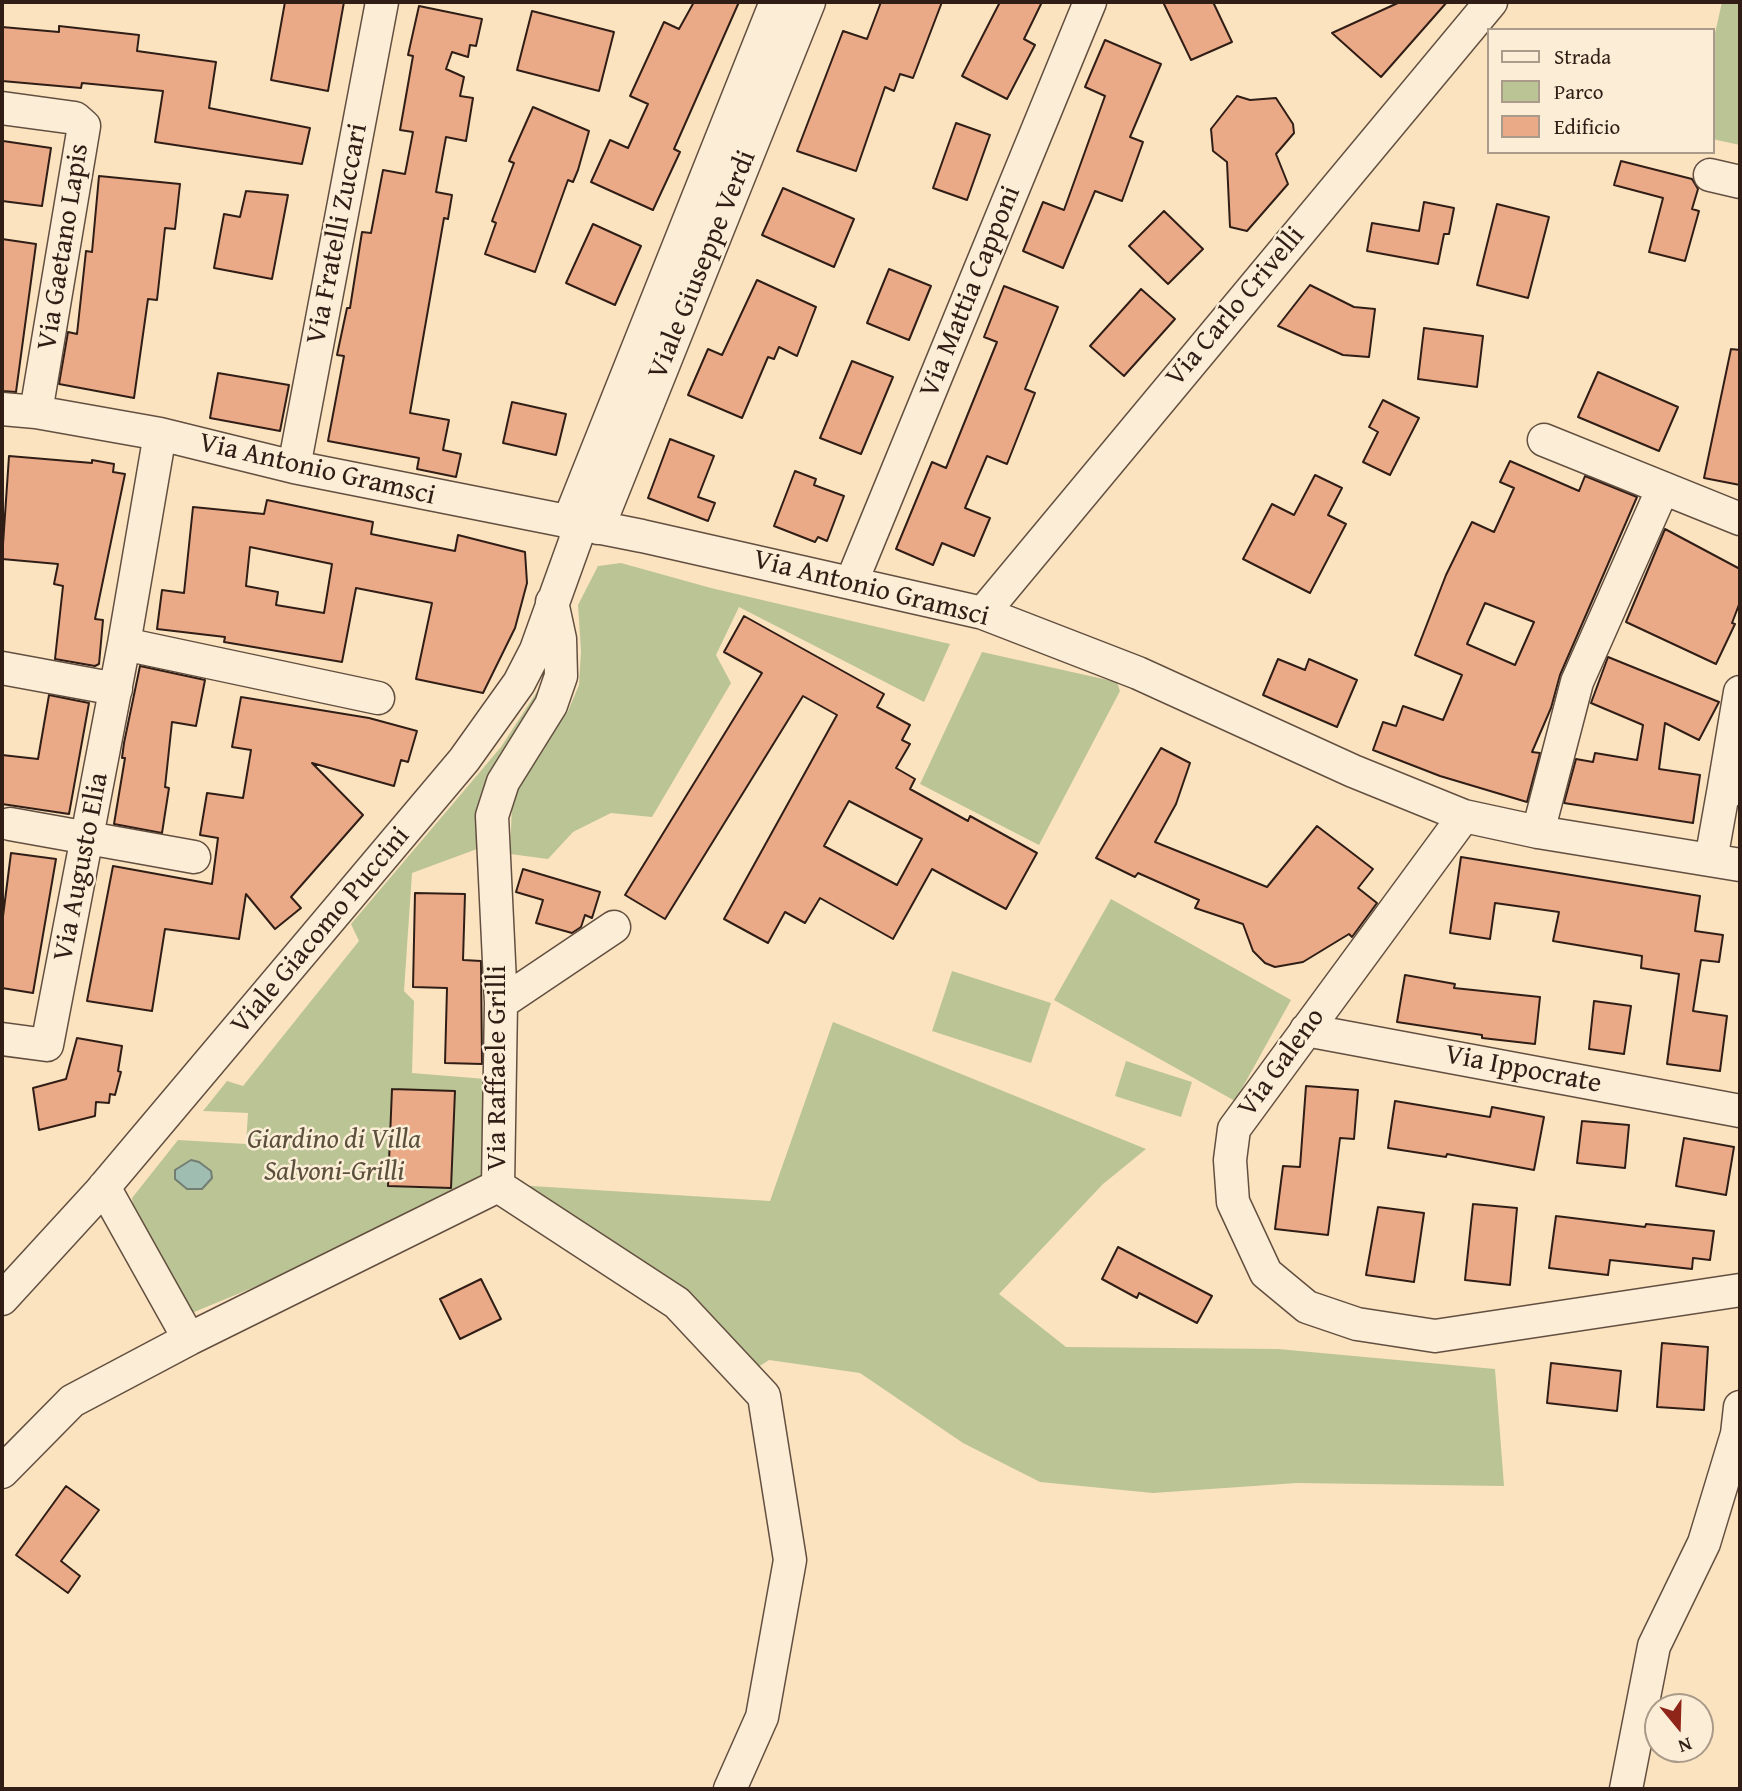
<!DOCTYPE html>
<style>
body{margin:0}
#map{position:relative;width:1742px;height:1791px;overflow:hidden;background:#fbe3c0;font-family:"Gentium Book Plus",serif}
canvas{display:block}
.frame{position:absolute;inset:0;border:4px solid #301e16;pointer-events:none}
.legend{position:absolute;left:1487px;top:28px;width:228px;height:126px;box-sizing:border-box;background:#fcedd6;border:2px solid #aa9a89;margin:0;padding:9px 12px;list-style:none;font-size:21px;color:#301e16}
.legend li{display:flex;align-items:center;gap:14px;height:35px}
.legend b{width:35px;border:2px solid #aa9a89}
.north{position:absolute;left:1644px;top:1693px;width:70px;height:70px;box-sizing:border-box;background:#fcedd6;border:2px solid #aa9a89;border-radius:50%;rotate:161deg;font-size:19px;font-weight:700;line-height:28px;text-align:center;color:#301e16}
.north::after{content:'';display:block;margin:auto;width:24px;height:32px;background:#8f2418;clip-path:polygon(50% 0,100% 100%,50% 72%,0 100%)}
</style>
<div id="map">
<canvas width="1742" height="1791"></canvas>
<div class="frame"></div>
<ul class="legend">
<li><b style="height:9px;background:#fcedd6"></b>Strada</li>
<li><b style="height:19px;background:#bbc495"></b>Parco</li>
<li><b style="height:19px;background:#eaaa87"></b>Edificio</li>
</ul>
<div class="north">N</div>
</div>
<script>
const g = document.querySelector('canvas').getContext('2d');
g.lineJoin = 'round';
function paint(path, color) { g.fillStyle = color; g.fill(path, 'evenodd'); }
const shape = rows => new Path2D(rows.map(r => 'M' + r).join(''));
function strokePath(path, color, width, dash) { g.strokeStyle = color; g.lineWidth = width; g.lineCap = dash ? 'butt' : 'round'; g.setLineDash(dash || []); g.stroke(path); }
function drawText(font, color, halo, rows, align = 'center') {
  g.font = font + ' "Gentium Book Plus",serif'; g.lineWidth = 5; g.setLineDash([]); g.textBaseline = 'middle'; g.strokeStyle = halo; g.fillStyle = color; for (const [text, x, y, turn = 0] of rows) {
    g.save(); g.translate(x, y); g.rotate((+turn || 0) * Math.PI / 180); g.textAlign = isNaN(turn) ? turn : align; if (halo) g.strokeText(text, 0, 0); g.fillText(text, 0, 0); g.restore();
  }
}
const green = shape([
 [1722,2,1740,2,1740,145,1712,139,1712,47],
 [621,563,711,588,950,644,924,702,739,607,716,655,731,683,652,817,611,813,573,832,548,859,510,854,512,804,523,774,568,711,579,685,581,651,578,605,598,566],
 [982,652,1117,682,1120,691,1039,845,920,784],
 [540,687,545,693,482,797,476,825,477,849,412,873,404,991,414,1001,412,1073,498,1080,498,1186,187,1315,135,1218,132,1198,178,1140,246,1144,248,1113,203,1111,227,1081,243,1086,359,941,351,924,501,747],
 [1111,899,1291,1000,1235,1101,1054,1000],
 [952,971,1051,1003,1031,1063,932,1031],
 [833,1022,1146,1149,1103,1184,999,1294,1066,1347,1278,1349,1495,1369,1504,1486,1297,1483,1153,1493,1040,1482,963,1443,860,1373,769,1360,755,1369,516,1185,770,1201],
 [1126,1061,1192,1082,1181,1117,1115,1096]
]);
const water = shape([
 [191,1160,199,1162,211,1171,212,1178,202,1189,187,1189,175,1179,175,1170,191,1160]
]);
const building = shape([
 [285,2,344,2,328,91,271,80,285,2],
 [694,2,739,2,674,149,680,152,653,210,591,182,610,140,628,148,648,104,630,96,664,22,679,29,694,2],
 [881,2,942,2,913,78,900,74,894,91,885,87,856,171,797,151,843,31,867,39,881,2],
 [1000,2,1042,2,1024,39,1035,45,1007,99,962,76,1000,2],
 [1163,2,1213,2,1232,42,1191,60,1163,2],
 [1400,2,1447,2,1381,77,1332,33,1400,2],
 [419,6,482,19,476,46,470,45,468,57,452,52,446,69,464,77,460,96,473,98,466,141,446,137,436,192,452,195,448,219,444,218,410,413,449,420,443,450,461,454,456,477,417,469,419,458,328,441,344,356,337,355,347,308,350,308,362,232,371,233,383,170,405,174,413,132,400,130,413,56,408,55,419,6],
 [532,11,614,32,599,91,517,70,532,11],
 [59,26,139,35,137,51,216,62,209,108,310,128,302,164,155,142,163,91,82,83,81,88,2,81,2,27,59,32,59,26],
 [1105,40,1161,64,1130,137,1143,142,1122,201,1095,191,1063,268,1023,251,1043,202,1064,210,1105,96,1085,87,1105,40],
 [1237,96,1250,100,1276,98,1293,124,1294,133,1276,154,1288,184,1247,231,1230,227,1227,162,1213,151,1211,129,1237,96],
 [533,107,589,131,578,170,573,182,568,180,535,272,485,254,496,223,492,221,514,163,509,161,533,107],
 [956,123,990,135,967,200,933,188,956,123],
 [3,141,51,148,42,206,2,201,3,141],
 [1621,161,1692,179,1698,189,1692,209,1699,211,1685,261,1649,252,1663,198,1614,185,1621,161],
 [99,176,180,184,175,229,165,228,157,300,148,299,134,398,59,384,68,332,77,334,86,251,92,252,99,176],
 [783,188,854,219,834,267,762,235,783,188],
 [246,191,288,195,272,279,214,268,224,214,240,217,246,191],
 [1424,202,1454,208,1449,234,1444,234,1438,264,1367,251,1372,223,1419,231,1424,202],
 [1497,204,1549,217,1528,298,1477,285,1497,204],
 [1164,211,1203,249,1168,284,1129,246,1164,211],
 [593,224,641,246,615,305,566,283,593,224],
 [2,239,36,244,16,392,2,391,2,239],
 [889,269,931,286,909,340,867,323,889,269],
 [757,280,816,307,797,356,779,347,774,359,768,357,742,418,688,395,708,349,722,355,757,280],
 [1310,285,1354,307,1375,309,1369,357,1343,355,1278,326,1310,285],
 [1004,286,1058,307,1025,389,1035,393,1007,464,987,456,965,508,990,518,974,556,942,543,933,565,896,549,932,462,946,468,997,342,984,337,1004,286],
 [1141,289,1175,319,1124,376,1090,346,1141,289],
 [1424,328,1483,336,1477,387,1418,379,1424,328],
 [1731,349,1740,350,1740,485,1704,478,1731,349],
 [852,361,893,377,861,454,820,438,852,361],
 [1598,372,1678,407,1659,451,1578,417,1598,372],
 [218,373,289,385,280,431,210,418,218,373],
 [1383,400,1419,418,1390,475,1363,462,1378,432,1369,427,1383,400],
 [512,402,566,414,556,455,503,443,512,402],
 [670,439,714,456,698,497,715,503,708,521,648,498,670,439],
 [9,456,92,463,92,460,114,464,113,472,125,474,95,619,103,620,99,664,95,666,55,659,63,586,54,584,58,564,2,559,9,456],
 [1510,461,1579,491,1585,476,1637,497,1560,675,1551,708,1532,752,1540,753,1527,802,1440,776,1373,750,1383,722,1396,726,1403,706,1443,720,1462,675,1415,655,1446,575,1472,522,1494,532,1514,488,1500,482,1510,461],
 [1485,603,1534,622,1515,665,1467,644,1485,603],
 [795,471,816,479,814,485,844,496,827,541,818,537,815,542,774,526,795,471],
 [1315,475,1342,488,1328,515,1346,524,1310,593,1243,559,1272,504,1294,515,1315,475],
 [267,500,373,522,371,534,455,551,458,535,525,552,527,583,515,628,483,693,416,679,432,603,356,588,342,662,224,642,225,637,157,629,162,590,184,593,193,507,264,514,267,500],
 [250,547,332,564,324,613,276,605,278,592,246,586,250,547],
 [1665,529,1740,569,1740,602,1732,623,1735,624,1716,664,1626,622,1665,529],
 [744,616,884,694,877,707,910,725,902,740,910,744,896,768,915,779,910,789,968,821,970,816,1037,853,1006,909,932,869,893,939,820,898,805,923,785,912,768,943,724,919,837,715,803,696,665,919,625,895,762,673,724,652,744,616],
 [849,801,922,839,897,885,824,846,849,801],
 [1608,657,1719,702,1699,740,1665,723,1659,769,1700,775,1693,823,1564,803,1576,759,1593,762,1595,753,1637,760,1643,725,1591,703,1608,657],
 [1278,659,1305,670,1309,659,1357,680,1337,727,1263,695,1278,659],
 [140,666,205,680,196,726,172,722,165,787,169,788,162,833,114,824,125,758,122,758,124,743,140,666],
 [49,695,89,703,69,814,2,804,2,755,38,759,49,695],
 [241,697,369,718,417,731,408,762,401,760,394,786,312,763,363,815,291,897,301,908,275,929,246,894,239,939,165,929,152,1011,87,1001,113,866,212,884,218,838,200,835,207,793,243,798,251,750,232,747,241,697],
 [1161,748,1190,763,1176,804,1155,842,1267,887,1317,826,1373,869,1358,888,1377,903,1352,937,1349,934,1303,962,1275,967,1265,963,1253,951,1243,924,1195,908,1199,900,1138,873,1135,877,1096,858,1161,748],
 [11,853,56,859,33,993,2,988,2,924,11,853],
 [1461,857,1700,896,1695,931,1723,935,1719,962,1701,960,1693,1011,1727,1016,1720,1071,1667,1064,1679,974,1641,968,1642,956,1553,941,1559,912,1495,903,1490,939,1450,933,1461,857],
 [523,869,600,892,592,918,585,915,581,927,572,933,536,923,543,900,516,892,523,869],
 [415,893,465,894,463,960,481,961,482,1064,445,1063,447,988,413,987,415,893],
 [1405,975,1455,984,1454,988,1540,997,1535,1044,1482,1038,1482,1035,1397,1022,1405,975],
 [1594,1001,1631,1006,1624,1054,1589,1049,1594,1001],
 [77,1038,122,1046,118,1071,121,1072,115,1095,110,1094,109,1103,96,1102,95,1116,39,1130,33,1088,66,1079,77,1038],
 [1306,1086,1358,1090,1354,1139,1340,1138,1328,1235,1275,1229,1283,1166,1300,1167,1306,1086],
 [392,1089,455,1091,451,1188,388,1186,392,1089],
 [1395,1101,1490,1117,1492,1107,1544,1117,1534,1170,1447,1154,1446,1157,1388,1148,1395,1101],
 [1582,1121,1629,1125,1625,1168,1577,1163,1582,1121],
 [1684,1138,1734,1147,1726,1195,1676,1186,1684,1138],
 [1473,1204,1517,1208,1510,1285,1465,1280,1473,1204],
 [1378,1207,1424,1213,1414,1282,1366,1275,1378,1207],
 [1556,1216,1645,1227,1646,1224,1714,1231,1710,1260,1693,1258,1692,1269,1610,1260,1608,1275,1549,1268,1556,1216],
 [1118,1247,1212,1296,1197,1323,1139,1293,1137,1298,1102,1279,1118,1247],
 [481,1279,501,1319,460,1339,440,1299,481,1279],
 [1662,1343,1708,1347,1704,1410,1657,1407,1662,1343],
 [1551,1363,1621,1371,1617,1411,1547,1403,1551,1363],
 [66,1486,99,1510,61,1561,80,1576,68,1593,16,1555,66,1486]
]);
const minor = shape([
 [2,108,75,118,84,126,36,412],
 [1710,175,1740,182],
 [2,409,36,412,160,434,294,467,642,536,983,613,1138,673,1353,771,1464,816,1538,832,1740,865],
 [1544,440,1740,519],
 [294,467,382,2],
 [568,523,776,2],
 [598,528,809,2],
 [852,581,1090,2],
 [983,613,1491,2],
 [124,644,378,698],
 [2,668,116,689],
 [1724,787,1740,692],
 [1464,816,1234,1129,1230,1160,1233,1202,1266,1273,1307,1307,1357,1324,1435,1336,1740,1290],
 [10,824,194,857],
 [1538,832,1577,682,1663,488],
 [1711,860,1724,787,1740,789],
 [501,1003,614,927],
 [1306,1030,1740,1111],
 [2,1039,47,1045,124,644,160,434],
 [498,1186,677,1303,764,1396,790,1560,762,1717,730,1789],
 [104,1187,189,1339],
 [2,1299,100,1192,464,760,519,683,536,650,581,525],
 [2,1472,72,1401,189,1339,498,1186,501,1003,492,816,503,782,551,705,561,676,560,639,552,602],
 [1626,1789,1654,1646,1704,1543,1737,1434,1740,1407]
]);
const streetNames = [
 ["Via Fratelli Zuccari",338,234,-79],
 ["Via Gaetano Lapis",64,247,-81],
 ["Viale Giuseppe Verdi",703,265,-68],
 ["Via Mattia Capponi",971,292,-68],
 ["Via Carlo Crivelli",1236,307,-50],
 ["Via Antonio Gramsci",317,470,13],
 ["Via Antonio Gramsci",871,589,14],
 ["Via Augusto Elia",82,867,-79],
 ["Viale Giacomo Puccini",321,931,-50],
 ["Via Galeno",1282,1063,-54],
 ["Via Raffaele Grilli",498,1068,-90],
 ["Via Ippocrate",1523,1070,11]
];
const parkNames = [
 ["Giardino di Villa",334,1141],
 ["Salvoni-Grilli",334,1173]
];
paint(green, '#bbc495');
paint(water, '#9fbeb1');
strokePath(water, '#737e73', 2);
paint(building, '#eaaa87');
strokePath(building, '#301e16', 2);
strokePath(minor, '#634f40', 35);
strokePath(minor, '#fcedd6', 32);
drawText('28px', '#301e16', '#fcedd6', streetNames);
drawText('italic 28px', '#5a503c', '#fcedd6', parkNames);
</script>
